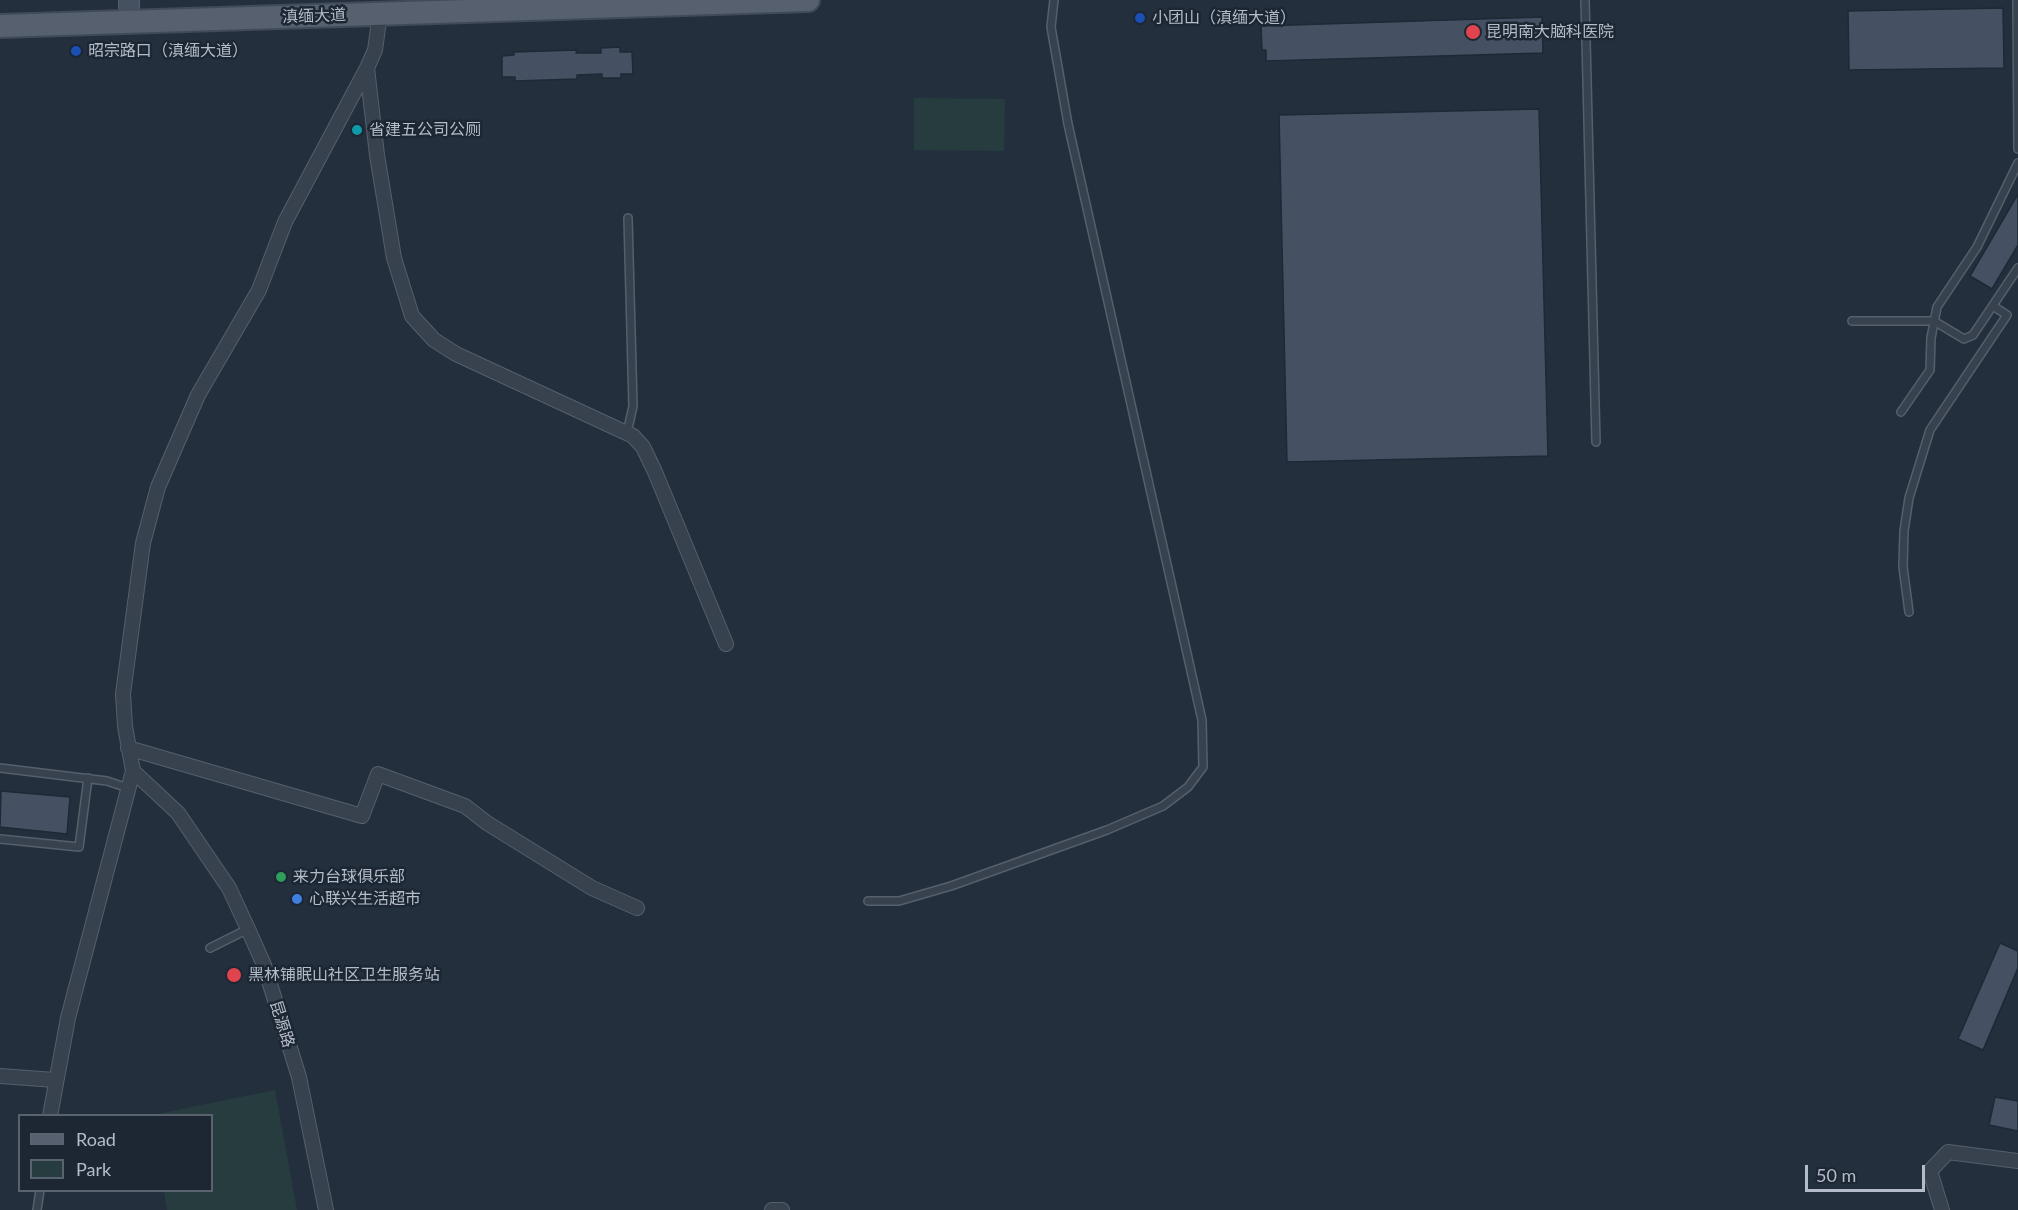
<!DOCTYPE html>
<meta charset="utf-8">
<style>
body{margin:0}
#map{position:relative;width:2018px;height:1210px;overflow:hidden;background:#242f3e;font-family:Lato,sans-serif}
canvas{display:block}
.legend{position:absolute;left:18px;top:1114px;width:195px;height:78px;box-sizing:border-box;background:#1d2633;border:2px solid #59626f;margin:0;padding:8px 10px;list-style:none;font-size:18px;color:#b4bcc9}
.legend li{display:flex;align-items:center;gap:12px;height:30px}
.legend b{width:30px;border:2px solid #59626f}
.scale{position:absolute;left:1805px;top:1165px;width:120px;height:27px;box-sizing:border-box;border:3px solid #b4bcc9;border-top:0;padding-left:8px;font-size:18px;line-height:21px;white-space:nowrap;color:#b4bcc9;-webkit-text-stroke:4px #1d2633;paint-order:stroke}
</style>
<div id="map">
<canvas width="2018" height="1210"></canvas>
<ul class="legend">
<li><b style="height:8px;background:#56606e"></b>Road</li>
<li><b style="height:16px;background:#263c3f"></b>Park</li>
</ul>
<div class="scale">50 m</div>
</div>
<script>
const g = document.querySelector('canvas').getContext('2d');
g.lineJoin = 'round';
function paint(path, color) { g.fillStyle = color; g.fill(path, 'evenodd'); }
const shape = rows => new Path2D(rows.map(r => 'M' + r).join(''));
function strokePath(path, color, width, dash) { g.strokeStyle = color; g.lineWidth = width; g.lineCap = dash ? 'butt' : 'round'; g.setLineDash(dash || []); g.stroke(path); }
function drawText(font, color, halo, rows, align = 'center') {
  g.font = font + ' Lato,"Noto Sans SC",sans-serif'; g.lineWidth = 5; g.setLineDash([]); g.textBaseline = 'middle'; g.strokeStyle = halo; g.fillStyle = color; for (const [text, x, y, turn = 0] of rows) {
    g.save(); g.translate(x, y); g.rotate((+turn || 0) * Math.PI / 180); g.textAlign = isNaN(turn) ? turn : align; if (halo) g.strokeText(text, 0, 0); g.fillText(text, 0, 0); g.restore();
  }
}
const green = shape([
 [914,98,1005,99,1004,151,914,150],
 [275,1090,297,1210,167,1210,164,1191,212,1190,212,1116,152,1115]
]);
const building = shape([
 [2003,8,2004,68,1849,70,1848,11,2003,8],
 [1542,17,1543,53,1266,61,1266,50,1262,50,1261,26,1542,17],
 [620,47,620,52,632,52,633,74,621,74,621,78,602,78,602,74,577,75,577,79,515,81,515,77,502,77,502,56,514,55,514,52,577,50,576,53,601,53,601,48,620,47],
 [1539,109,1548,456,1287,462,1279,115,1539,109],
 [2018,194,2018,245,1992,289,1970,276,2018,194],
 [1,791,70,797,67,834,0,827,1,791],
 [2000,943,2018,951,2018,968,1983,1050,1958,1039,2000,943],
 [1995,1097,2018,1101,2018,1131,1989,1125,1995,1097]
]);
const lane = shape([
 [1585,0,1596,442],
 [2017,0,2018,149],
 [1852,321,1934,321,1964,339,1973,335,2018,268],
 [1901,412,1930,370,1931,338,1937,307,1977,247,2018,163],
 [627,433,633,406,628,218],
 [1909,612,1903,567,1904,531,1909,498,1930,430,2007,315,1993,306],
 [0,768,107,781,128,788],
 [0,839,79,847,88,778],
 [868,901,899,901,951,886,1107,830,1163,806,1188,787,1203,767,1202,720,1068,124,1051,27,1054,0],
 [210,948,248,929],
 [37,1210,40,1190]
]);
const street = shape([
 [367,68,377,155,394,258,412,316,434,340,456,354,633,436,643,447,655,472,726,644],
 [128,748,362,816,378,774,465,806,487,823,592,888,637,908],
 [133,771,178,813,229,888,248,929,264,965,299,1077,326,1210],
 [0,1076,55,1080],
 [50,1116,68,1018,133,771,125,726,123,694,143,543,158,487,198,395,259,290,285,222,367,68,375,50,380,14],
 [772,1210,782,1210],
 [1942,1210,1930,1171,1948,1152,2018,1161]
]);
const secondary = shape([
 [129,22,129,0]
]);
const primary = shape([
 [0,26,808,0]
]);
const markers = [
 [1140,18,6,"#1a4fb4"],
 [1473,32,8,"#e0444e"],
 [76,51,6,"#1a4fb4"],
 [357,130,6,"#0f9aa8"],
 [281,877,6,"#2e9e5b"],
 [297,899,6,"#3f7fe0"],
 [234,975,8,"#e0444e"]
];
const streetNames = [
 ["滇缅大道",314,16,-2],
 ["昆源路",282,1024,73]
];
const poiNames = [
 ["小团山（滇缅大道）",1152,18],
 ["昆明南大脑科医院",1486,32],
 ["昭宗路口（滇缅大道）",88,51],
 ["省建五公司公厕",369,130],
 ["来力台球俱乐部",293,877],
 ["心联兴生活超市",309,899],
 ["黑林铺眠山社区卫生服务站",248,975]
];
paint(green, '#263c3f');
paint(building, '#455162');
strokePath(building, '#1f2835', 1.5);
strokePath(lane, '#565f6c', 10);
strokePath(street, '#565f6c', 16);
strokePath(secondary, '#565f6c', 22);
strokePath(primary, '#414a57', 26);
strokePath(lane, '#38414e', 7);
strokePath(street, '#38414e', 14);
strokePath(secondary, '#465061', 20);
strokePath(primary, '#56606e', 22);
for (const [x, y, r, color] of markers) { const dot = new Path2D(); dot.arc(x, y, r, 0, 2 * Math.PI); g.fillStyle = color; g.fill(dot); strokePath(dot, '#1d2633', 2); }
drawText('16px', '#b4bcc9', '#1d2633', streetNames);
drawText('16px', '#b4bcc9', '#1d2633', poiNames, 'left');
</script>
